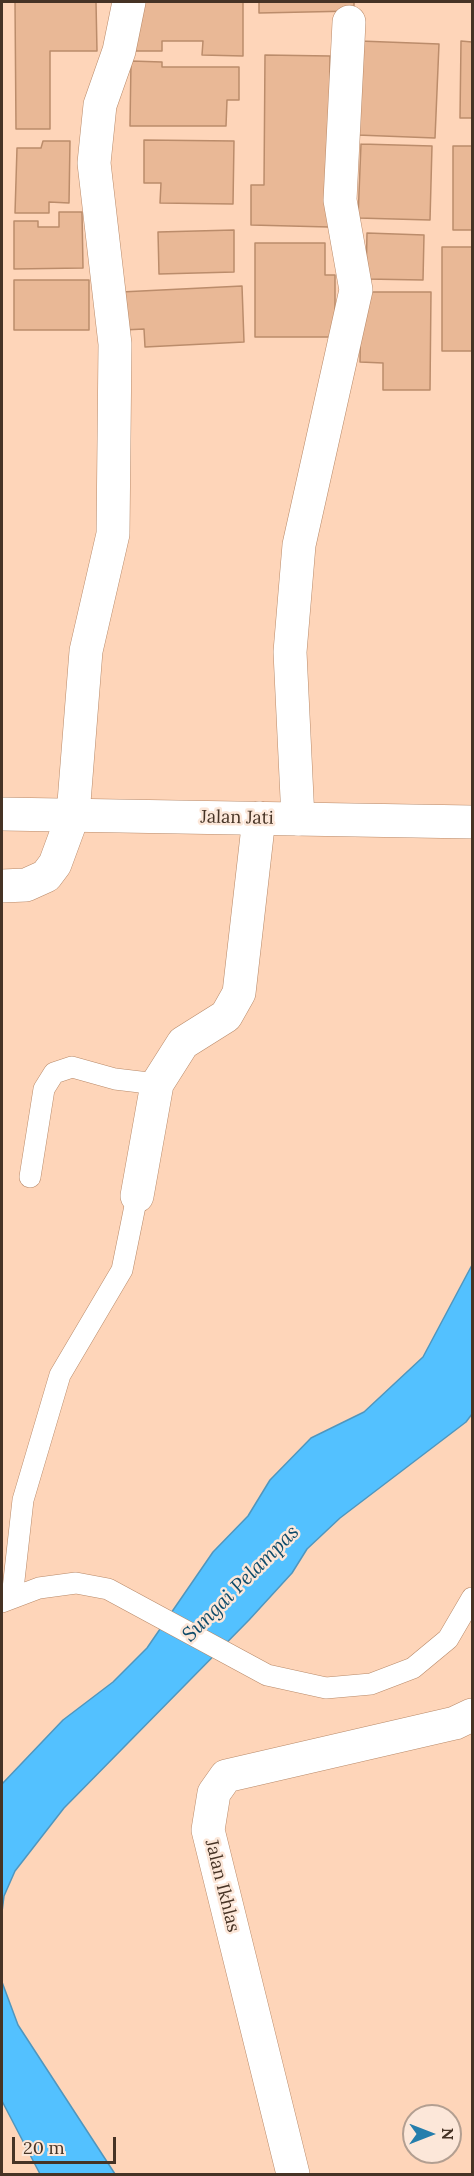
<!DOCTYPE html>
<style>
body{margin:0}
#map{position:relative;width:474px;height:2176px;overflow:hidden;background:#fed5b9;font-family:Lora,serif}
canvas{display:block}
.frame{position:absolute;inset:0;border:3px solid #463325;pointer-events:none}
.north{position:absolute;left:402px;top:2104px;width:60px;height:60px;box-sizing:border-box;background:#fce7d9;border:2px solid #b39f91;border-radius:50%;rotate:90deg;font-size:16px;font-weight:700;line-height:24px;text-align:center;color:#463325}
.north::after{content:'';display:block;margin:auto;width:21px;height:27px;background:#257eac;clip-path:polygon(50% 0,100% 100%,50% 72%,0 100%)}
.scale{position:absolute;left:12px;top:2137px;width:104px;height:27px;box-sizing:border-box;border:3px solid #463325;border-top:0;padding-left:8px;font-size:18px;line-height:21px;white-space:nowrap;color:#463325;-webkit-text-stroke:4px #fce7d9;paint-order:stroke}
</style>
<div id="map">
<canvas width="474" height="2176"></canvas>
<div class="frame"></div>
<div class="north">N</div>
<div class="scale">20 m</div>
</div>
<script>
const g = document.querySelector('canvas').getContext('2d');
g.lineJoin = 'round';
function paint(path, color) { g.fillStyle = color; g.fill(path, 'evenodd'); }
const shape = rows => new Path2D(rows.map(r => 'M' + r).join(''));
function strokePath(path, color, width, dash) { g.strokeStyle = color; g.lineWidth = width; g.lineCap = dash ? 'butt' : 'round'; g.setLineDash(dash || []); g.stroke(path); }
function drawText(font, color, halo, rows, align = 'center') {
  g.font = font + ' Lora,serif'; g.lineWidth = 5; g.setLineDash([]); g.textBaseline = 'middle'; g.strokeStyle = halo; g.fillStyle = color; for (const [text, x, y, turn = 0] of rows) {
    g.save(); g.translate(x, y); g.rotate((+turn || 0) * Math.PI / 180); g.textAlign = isNaN(turn) ? turn : align; if (halo) g.strokeText(text, 0, 0); g.fillText(text, 0, 0); g.restore();
  }
}
const water = shape([
 [472,1265,472,1414,466,1422,340,1518,307,1549,292,1573,249,1620,64,1808,15,1871,4,1896,2,1912,2,1784,63,1720,113,1682,147,1648,213,1552,248,1516,270,1480,311,1438,364,1412,423,1357,472,1265],
 [2,1982,18,2025,115,2174,40,2174,2,2101,2,1982]
]);
const building = shape([
 [15,2,96,2,97,51,50,51,50,129,16,129,15,2],
 [134,2,243,2,243,56,202,55,203,41,162,41,162,51,133,51,134,2],
 [259,2,354,2,354,11,259,13,259,2],
 [360,41,439,44,435,138,357,135,360,41],
 [461,41,472,42,472,118,460,118,461,41],
 [265,55,330,56,329,227,251,225,251,185,264,185,265,55],
 [131,61,162,62,162,67,239,67,239,100,227,100,226,126,130,126,131,61],
 [144,140,234,141,233,204,160,203,161,183,144,183,144,140],
 [43,141,70,141,69,203,49,202,49,213,15,213,17,148,41,148,43,141],
 [361,144,432,146,430,220,358,218,361,144],
 [453,146,472,146,472,230,453,230,453,146],
 [59,212,82,212,83,268,14,269,14,221,38,221,38,227,59,227,59,212],
 [234,230,234,272,159,274,158,232,234,230],
 [367,233,424,235,423,280,366,279,367,233],
 [255,243,325,243,325,275,335,275,335,337,255,337,255,243],
 [442,247,472,247,472,351,442,351,442,247],
 [14,280,89,280,89,330,14,330,14,280],
 [242,286,244,342,145,347,144,329,123,330,121,292,242,286],
 [361,292,431,292,430,390,383,390,383,363,360,362,361,292]
]);
const lane = shape([
 [30,1177,44,1089,54,1073,72,1067,115,1079,157,1084],
 [12,1598,23,1500,60,1375,122,1270,137,1196],
 [2,1602,39,1588,76,1583,108,1589,267,1675,326,1688,371,1684,413,1668,448,1639,472,1598]
]);
const street = shape([
 [298,819,290,652,299,545,356,290,340,200,349,22],
 [2,886,26,885,46,876,55,864,73,815,86,651,113,534,115,344,94,163,100,105,119,51,129,2],
 [137,1196,157,1084,183,1043,226,1016,239,993,259,818],
 [293,2174,208,1830,214,1793,226,1776,455,1723,472,1715]
]);
const secondary = shape([
 [2,814,472,822]
]);
const streetNames = [
 ["Jalan Jati",237,818,1],
 ["Jalan Ikhlas",222,1886,76]
];
const waterNames = [
 ["Sungai Pelampas",241,1584,-45]
];
paint(water, '#53c1ff');
strokePath(water, '#4f96be', 1.5);
paint(building, '#e9b896');
strokePath(building, '#bb8c6b', 1.5);
strokePath(lane, '#b88968', 22);
strokePath(street, '#b88968', 34);
strokePath(secondary, '#b88968', 34);
strokePath(lane, '#fff', 21);
strokePath(street, '#fff', 33);
strokePath(secondary, '#fff', 33);
drawText('18px', '#463325', '#fce7d9', streetNames);
drawText('italic 20px', '#0e4b6a', '#fce7d9', waterNames);
</script>
